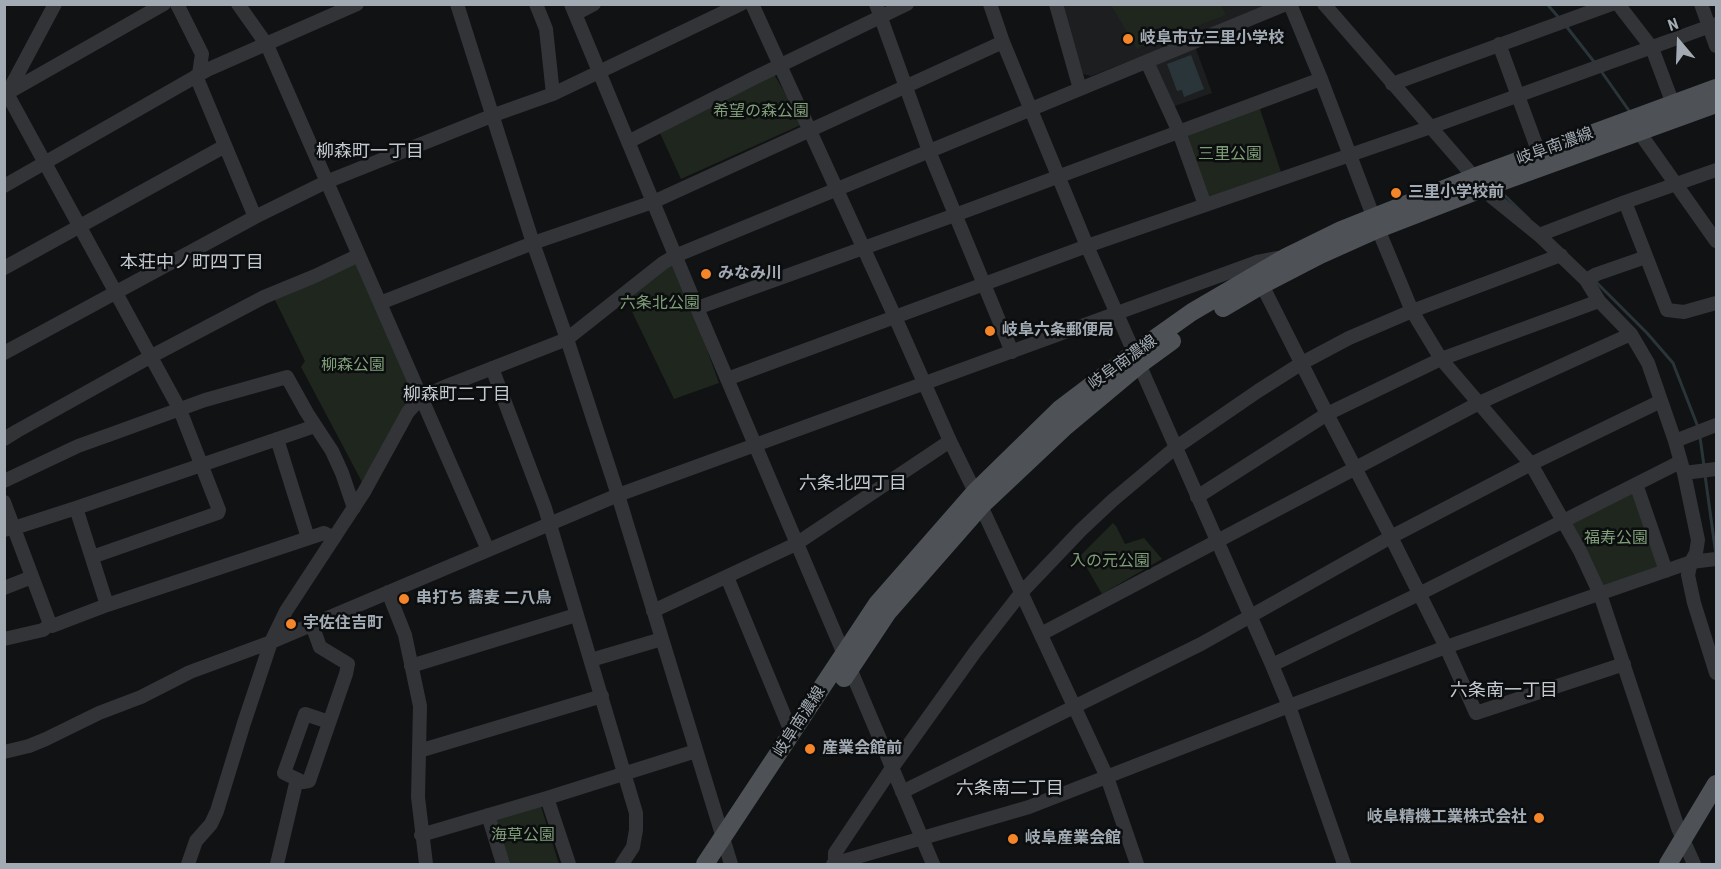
<!DOCTYPE html>
<meta charset="utf-8">
<style>
body{margin:0}
#map{position:relative;width:1721px;height:869px;overflow:hidden;background:#111213;font-family:"Roboto Condensed",sans-serif}
canvas{display:block}
.frame{position:absolute;inset:0;border:6px solid #a2abb4;pointer-events:none}
.north{position:absolute;left:1649px;top:12px;width:60px;height:60px;-webkit-text-stroke:4px #0c0d0e;paint-order:stroke;rotate:341deg;font-size:16px;font-weight:700;line-height:24px;text-align:center;color:#a2abb4}
.north::after{content:'';display:block;margin:auto;width:21px;height:27px;background:#a2abb4;clip-path:polygon(50% 0,100% 100%,50% 72%,0 100%)}
</style>
<div id="map">
<canvas width="1721" height="869"></canvas>
<div class="frame"></div>
<div class="north">N</div>
</div>
<script>
const g = document.querySelector('canvas').getContext('2d');
g.lineJoin = 'round';
function paint(path, color) { g.fillStyle = color; g.fill(path, 'evenodd'); }
const shape = rows => new Path2D(rows.map(r => 'M' + r).join(''));
function strokePath(path, color, width, dash) { g.strokeStyle = color; g.lineWidth = width; g.lineCap = dash ? 'butt' : 'round'; g.setLineDash(dash || []); g.stroke(path); }
function drawText(font, color, halo, rows, align = 'center') {
  g.font = font + ' "Roboto Condensed","Noto Sans JP",sans-serif'; g.lineWidth = 5; g.setLineDash([]); g.textBaseline = 'middle'; g.strokeStyle = halo; g.fillStyle = color; for (const [text, x, y, turn = 0] of rows) {
    g.save(); g.translate(x, y); g.rotate((+turn || 0) * Math.PI / 180); g.textAlign = isNaN(turn) ? turn : align; if (halo) g.strokeText(text, 0, 0); g.fillText(text, 0, 0); g.restore();
  }
}
const built = shape([
 [1061,5,1274,5,1091,76,1083,74],
 [1195,46,1212,93,1172,107,1155,66,1156,63]
]);
const green = shape([
 [1111,5,1221,5,1226,15,1137,49],
 [774,74,803,124,681,179,659,131],
 [1258,103,1283,178,1205,205,1179,132],
 [674,258,719,383,674,399,624,295],
 [358,260,416,391,362,482,301,367,305,361,274,298],
 [1635,486,1664,570,1601,592,1567,523],
 [1113,523,1116,526,1125,544,1144,538,1162,559,1102,594,1080,556],
 [540,803,559,864,506,864,491,819]
]);
const water = shape([
 [1191,55,1204,89,1184,97,1182,90,1177,91,1167,64]
]);
const stream = shape([
 [1547,4,1560,19],
 [1566,26,1595,63],
 [1601,71,1630,112],
 [1500,191,1529,219],
 [1595,281,1647,333,1673,363,1698,427],
 [1700,437,1704,466],
 [1705,475,1716,555]
]);
const minor = shape([
 [177,4,202,54,199,74],
 [238,4,267,45,488,550],
 [457,4,533,243,567,339,618,495,731,864],
 [536,4,546,29,553,94],
 [571,4,697,308,933,864],
 [752,4,895,317,950,441,975,492],
 [876,4,929,151,1012,352],
 [990,4,1003,42,1087,246,1272,665,1289,706,1344,864],
 [1056,4,1080,89],
 [1290,4,1321,79,1378,229,1412,311,1441,359,1531,464,1580,551,1600,594,1678,828,1694,864],
 [1324,4,1474,177],
 [1618,4,1652,48,1673,104],
 [1701,4,1716,46],
 [575,14,594,4],
 [1499,44,1539,153],
 [1147,62,1179,132,1205,205],
 [196,76,255,217],
 [1392,84,1612,4],
 [4,88,180,410,219,510,218,513,92,557],
 [7,94,55,4],
 [4,95,164,4],
 [1639,132,1716,241],
 [628,142,754,78,907,4],
 [4,186,209,69,357,4],
 [1484,188,1492,197,1539,235,1586,280,1599,301,1631,334,1648,363,1675,441,1684,473,1698,540,1696,553,1691,562,1688,575,1694,603,1716,673],
 [1625,202,1667,310,1684,312,1716,303],
 [1539,235,1625,202,1716,170],
 [4,268,225,146],
 [1586,280,1597,274,1646,257],
 [1262,285,1327,414,1391,537,1446,647,1476,713,1624,664],
 [380,303,533,243,653,202,1003,42],
 [697,308,955,215,1321,79],
 [4,353,255,217,326,182,494,115,553,94,741,4],
 [492,368,545,508,636,813,636,830,633,847,622,864],
 [727,379,1087,246,1431,127,1716,24],
 [4,439,17,431,150,357,264,297,315,276,359,255],
 [277,439,308,538],
 [1675,441,1716,425],
 [1684,473,1716,469],
 [4,481,78,446,117,432,205,400,287,377,307,413,332,451,342,473,354,508],
 [1636,484,1666,571],
 [1197,497,1327,414,1441,359,1599,301],
 [4,502,50,624,52,626,107,605,324,533,334,538],
 [981,506,1107,777,1137,864],
 [76,508,107,605],
 [4,530,14,528,76,508,315,426],
 [727,577,792,734],
 [4,588,32,577],
 [388,592,405,635,420,706,418,797,426,864],
 [653,611,796,544,950,441],
 [312,625,320,647,348,664,346,674,309,781,303,782,284,773,305,714,329,722],
 [1041,634,1479,403,1631,334],
 [4,639,43,630,50,624],
 [591,660,662,639],
 [1272,665,1419,594,1680,462],
 [411,666,576,615],
 [419,751,602,696],
 [4,752,29,746,46,739,99,713,141,697,190,672,271,642,618,495,1257,262,1278,258],
 [902,792,1201,644,1391,537,1531,464,1661,401],
 [547,798,569,864],
 [488,815,503,864],
 [421,835,547,798,696,751],
 [188,864,196,841,211,824,217,811,244,723,271,642,286,611,364,492,408,412,421,398,444,387,567,339,663,263,675,256,1286,4],
 [277,864,297,779],
 [833,864,1029,807,1289,706,1446,647,1691,562,1716,559],
 [835,864,835,853,892,768,975,652,1021,593,1081,530,1113,500,1175,448,1258,391,1302,363,1349,338,1412,311,1561,255]
]);
const major = shape([
 [1223,308,1262,285,1320,255,1378,229,1484,188,1716,104],
 [844,678,888,612,981,506,1066,426,1139,365,1172,341],
 [705,864,877,604,975,492,1060,409,1134,353,1192,312,1286,257,1341,230,1474,177,1716,88],
 [1668,864,1716,784]
]);
const markers = [
 [1128,39,6,"#f48528"],
 [1396,193,6,"#f48528"],
 [706,274,6,"#f48528"],
 [990,331,6,"#f48528"],
 [404,599,6,"#f48528"],
 [291,624,6,"#f48528"],
 [810,749,6,"#f48528"],
 [1539,818,6,"#f48528"],
 [1013,839,6,"#f48528"]
];
const poiNames = [
 ["岐阜市立三里小学校",1140,39],
 ["三里小学校前",1408,193],
 ["みなみ川",718,274],
 ["岐阜六条郵便局",1002,331],
 ["串打ち 蕎麦 二八鳥",416,599],
 ["宇佐住吉町",303,624],
 ["産業会館前",822,749],
 ["岐阜精機工業株式会社",1527,818,"right"],
 ["岐阜産業会館",1025,839]
];
const parkNames = [
 ["希望の森公園",761,112],
 ["三里公園",1230,155],
 ["六条北公園",660,304],
 ["柳森公園",353,366],
 ["福寿公園",1616,539],
 ["入の元公園",1110,562],
 ["海草公園",523,836]
];
const streetNames = [
 ["岐阜南濃線",1555,147,-20],
 ["岐阜南濃線",1123,363,-36],
 ["岐阜南濃線",800,722,-57]
];
const neighbourhoodNames = [
 ["柳森町一丁目",370,152],
 ["本荘中ノ町四丁目",192,263],
 ["柳森町二丁目",457,395],
 ["六条北四丁目",853,484],
 ["六条南一丁目",1504,691],
 ["六条南二丁目",1010,789]
];
paint(built, '#1d1e20');
paint(green, '#1e261e');
paint(water, '#2a3539');
strokePath(stream, '#2a3539', 3);
strokePath(minor, '#323438', 14);
strokePath(major, '#4e5257', 18);
for (const [x, y, r, color] of markers) { const dot = new Path2D(); dot.arc(x, y, r, 0, 2 * Math.PI); g.fillStyle = color; g.fill(dot); strokePath(dot, '#0c0d0e', 2); }
drawText('bold 16px', '#a2abb4', '#0c0d0e', poiNames, 'left');
drawText('16px', '#7f9f79', '#0c0d0e', parkNames);
drawText('16px', '#a2abb4', '#0c0d0e', streetNames);
drawText('18px', '#c3c9d0', '#0c0d0e', neighbourhoodNames);
</script>
